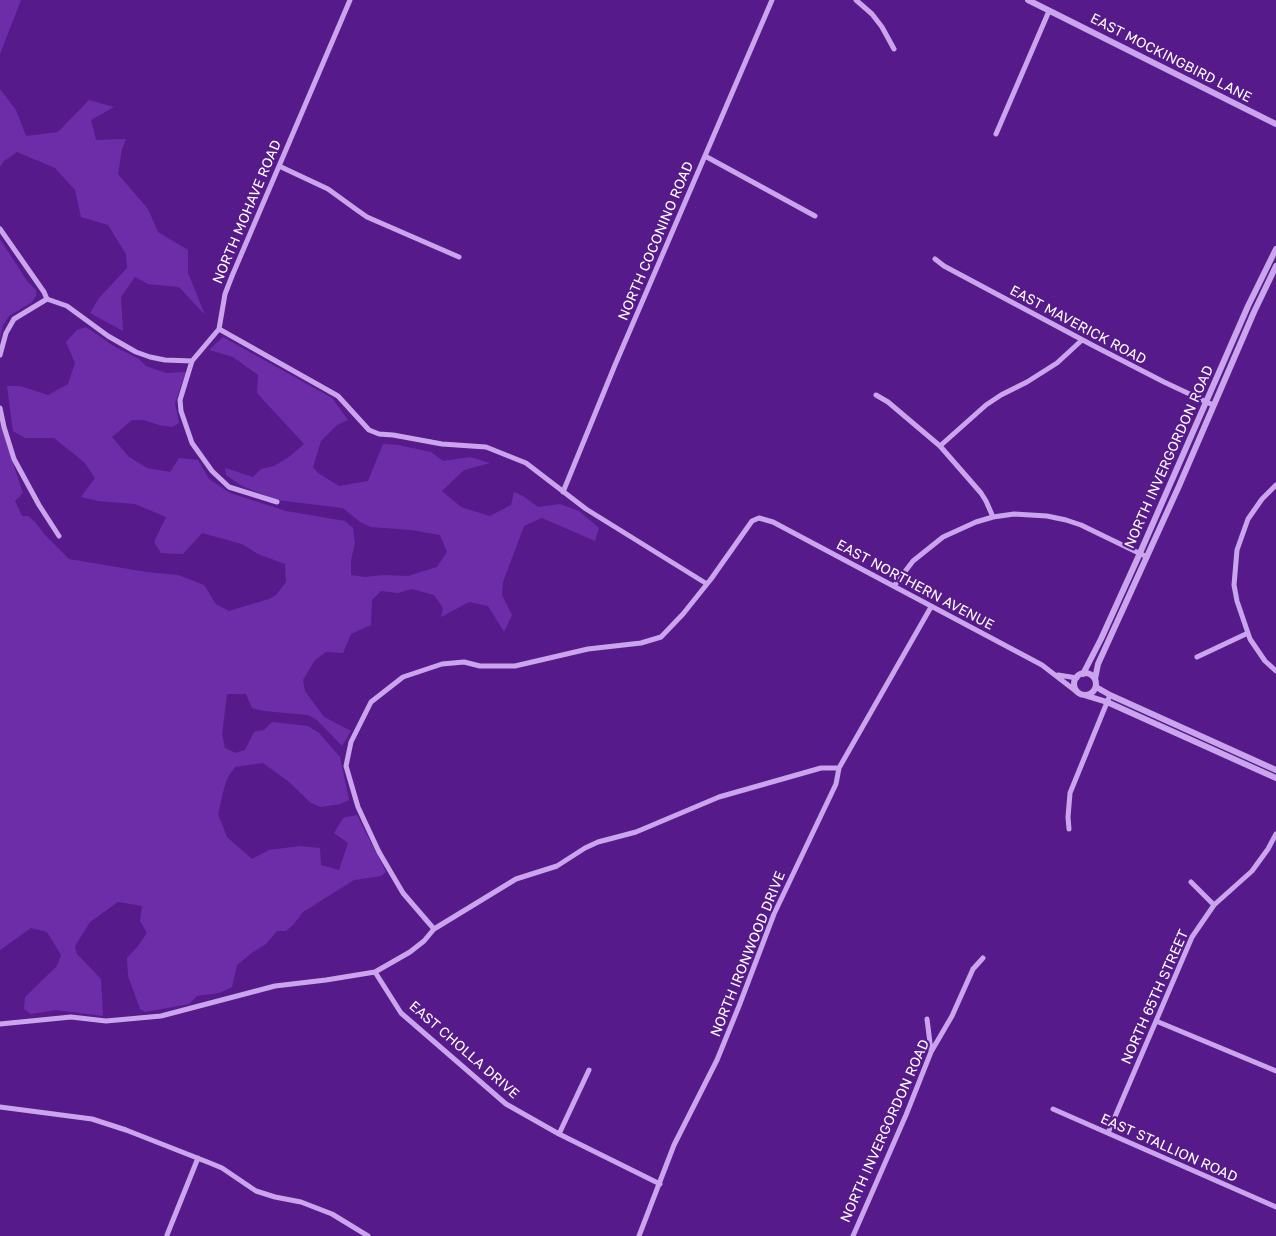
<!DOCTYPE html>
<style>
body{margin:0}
canvas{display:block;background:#561a8a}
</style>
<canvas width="1276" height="1236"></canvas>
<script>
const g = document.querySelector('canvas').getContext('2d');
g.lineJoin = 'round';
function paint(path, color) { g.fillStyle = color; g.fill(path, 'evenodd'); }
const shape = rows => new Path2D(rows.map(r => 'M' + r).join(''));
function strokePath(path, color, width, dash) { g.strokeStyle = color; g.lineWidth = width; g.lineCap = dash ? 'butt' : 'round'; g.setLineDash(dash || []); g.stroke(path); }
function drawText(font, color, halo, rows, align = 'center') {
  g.font = font + ' "Golos Text",sans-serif'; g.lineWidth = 4.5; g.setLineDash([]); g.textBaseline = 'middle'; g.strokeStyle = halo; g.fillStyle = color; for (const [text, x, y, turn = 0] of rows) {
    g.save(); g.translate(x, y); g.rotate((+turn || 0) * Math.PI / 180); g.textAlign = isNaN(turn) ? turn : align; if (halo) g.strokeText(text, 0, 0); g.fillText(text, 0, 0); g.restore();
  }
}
const green = shape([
 [0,0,21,0,0,54],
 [0,89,16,110,26,136,58,132,89,100,114,107,91,120,96,140,126,139,122,149,118,174,148,209,158,232,188,250,188,273,205,315,179,287,148,284,135,277,121,297,123,331,90,313,99,298,127,268,126,254,108,225,81,217,75,190,55,168,17,152,4,161,0,167],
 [0,239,27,281,36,290,36,296,32,302,9,316,3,325,0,339],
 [86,327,115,347,139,359,146,366,166,373,186,372,175,403,179,423,172,427,159,425,144,420,132,420,112,437,129,457,147,468,170,472,179,458,198,460,209,479,230,493,286,511,345,521,353,528,355,544,351,560,351,575,365,577,384,575,408,576,437,567,447,552,440,535,411,530,371,527,360,522,343,508,277,500,242,486,226,475,225,468,253,477,261,469,274,466,289,457,304,444,257,393,258,375,233,357,209,350,223,337,332,398,348,420,337,425,321,441,313,467,318,473,339,486,368,481,383,444,398,445,431,452,443,461,470,457,490,463,464,470,442,491,461,507,490,516,511,505,514,492,523,496,538,507,560,504,579,511,599,528,595,541,542,518,524,526,503,582,502,595,512,615,504,632,488,606,469,602,441,617,443,608,434,595,412,589,398,593,381,591,372,600,371,625,351,634,343,653,326,652,315,660,303,680,305,691,324,717,351,731,342,746,317,720,308,715,264,711,252,708,246,694,227,694,222,734,225,748,236,753,245,750,254,732,264,730,272,722,308,726,319,733,340,757,349,800,340,804,321,807,311,803,289,782,263,763,235,767,228,777,224,788,218,814,227,837,252,859,269,850,300,846,320,848,321,865,339,870,348,843,334,833,343,818,357,815,386,872,381,876,354,880,303,912,293,925,286,931,277,931,266,944,253,952,237,965,232,987,219,993,197,996,189,1004,145,1012,140,1009,128,976,127,958,138,946,147,933,140,921,142,906,118,902,90,922,75,946,77,954,101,979,103,1016,56,1010,31,1014,24,1009,25,997,57,966,61,955,47,932,31,928,0,950,0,415,8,448,23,493,15,501,22,516,28,516,35,522,46,536,69,559,146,572,178,575,204,585,216,604,229,611,269,599,276,595,286,582,285,564,258,554,242,544,202,533,183,554,161,553,154,542,166,517,135,504,98,501,81,497,95,478,84,462,54,438,25,438,13,431,7,386,20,386,48,395,68,384,75,363,66,342,77,330]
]);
const minor = shape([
 [856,0,872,14,882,27,894,49],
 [996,134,1049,11],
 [705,156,815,216],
 [279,166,328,189,357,210,367,217,459,257],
 [0,229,44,292,47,299],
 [935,259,944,266,1094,346,1164,382,1213,405],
 [47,299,67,306,108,336,136,352,150,357,165,360,192,361],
 [219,329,338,396,369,430,379,434,393,435,442,444,486,447,526,463,586,509,707,584],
 [0,355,6,333,14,319,47,299],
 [876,395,888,402,940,446,981,493,986,501,993,517],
 [0,408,4,427,14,459,39,505,59,536],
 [940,446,986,405,1001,395,1027,382,1057,363,1082,340],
 [1276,485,1262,499,1248,519,1237,550,1234,585,1237,601,1250,639,1265,661,1276,671],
 [563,492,615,365,772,0],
 [277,502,229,487,212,471,192,443,181,411,180,400,192,361,219,329,225,294,232,276,350,0],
 [894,586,913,561,943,537,976,522,993,517,1014,514,1047,516,1066,520,1081,525,1147,557],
 [1197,657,1248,633],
 [1058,675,1077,678],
 [1069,829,1068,817,1070,793,1110,695],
 [1191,882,1214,905],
 [434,929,403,893,379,852,358,807,346,766,351,742,371,702,403,677,442,664,464,662,480,666,515,666,588,649,641,643,661,637,683,614,711,579,752,521,759,518,773,522,1042,665,1077,692],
 [375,972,401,1013,506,1104,559,1134,660,1184],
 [927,1019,931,1051],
 [1156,1021,1276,1071],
 [0,1024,71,1017,106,1021,161,1016,275,986,326,980,375,972,410,952,424,941,434,929,516,879,557,866,585,848,598,842,636,832,719,797,821,768,839,768],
 [0,1107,92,1119,126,1130,210,1163,222,1168,256,1191,275,1197,301,1202,332,1214,368,1236],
 [1053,1109,1276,1207],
 [1108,1133,1192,937,1214,905,1252,871,1268,849,1276,834],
 [559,1134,589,1070],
 [167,1235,198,1158],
 [639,1236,674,1145,717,1060,739,1006,774,914,836,784,839,768,931,607],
 [853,1236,906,1115,931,1052,952,1016,973,969,983,958]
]);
const tertiary = shape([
 [1028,0,1276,124],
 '1074 684a11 11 0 1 1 22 0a11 11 0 1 1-22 0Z',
 [1083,674,1101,639,1140,553,1248,306,1276,249],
 [1095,679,1098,664,1179,486,1254,312,1276,266],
 [1096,687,1110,695,1276,770],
 [1084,695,1107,702,1276,778]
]);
const streetNames = [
 ["EAST MOCKINGBIRD LANE",1171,58,27],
 ["NORTH MOHAVE ROAD",247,212,-67],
 ["NORTH COCONINO ROAD",656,241,-67],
 ["EAST MAVERICK ROAD",1078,325,28],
 ["NORTH INVERGORDON ROAD",1169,457,-66],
 ["EAST NORTHERN AVENUE",915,585,28],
 ["NORTH IRONWOOD DRIVE",748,954,-68],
 ["NORTH 65TH STREET",1155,997,-66],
 ["EAST CHOLLA DRIVE",464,1050,41],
 ["NORTH INVERGORDON ROAD",885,1131,-66],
 ["EAST STALLION ROAD",1169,1148,24]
];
paint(green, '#6e2da8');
strokePath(minor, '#caa4ed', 5);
strokePath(tertiary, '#caa4ed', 6);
drawText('14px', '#fff', '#561a8a', streetNames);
</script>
